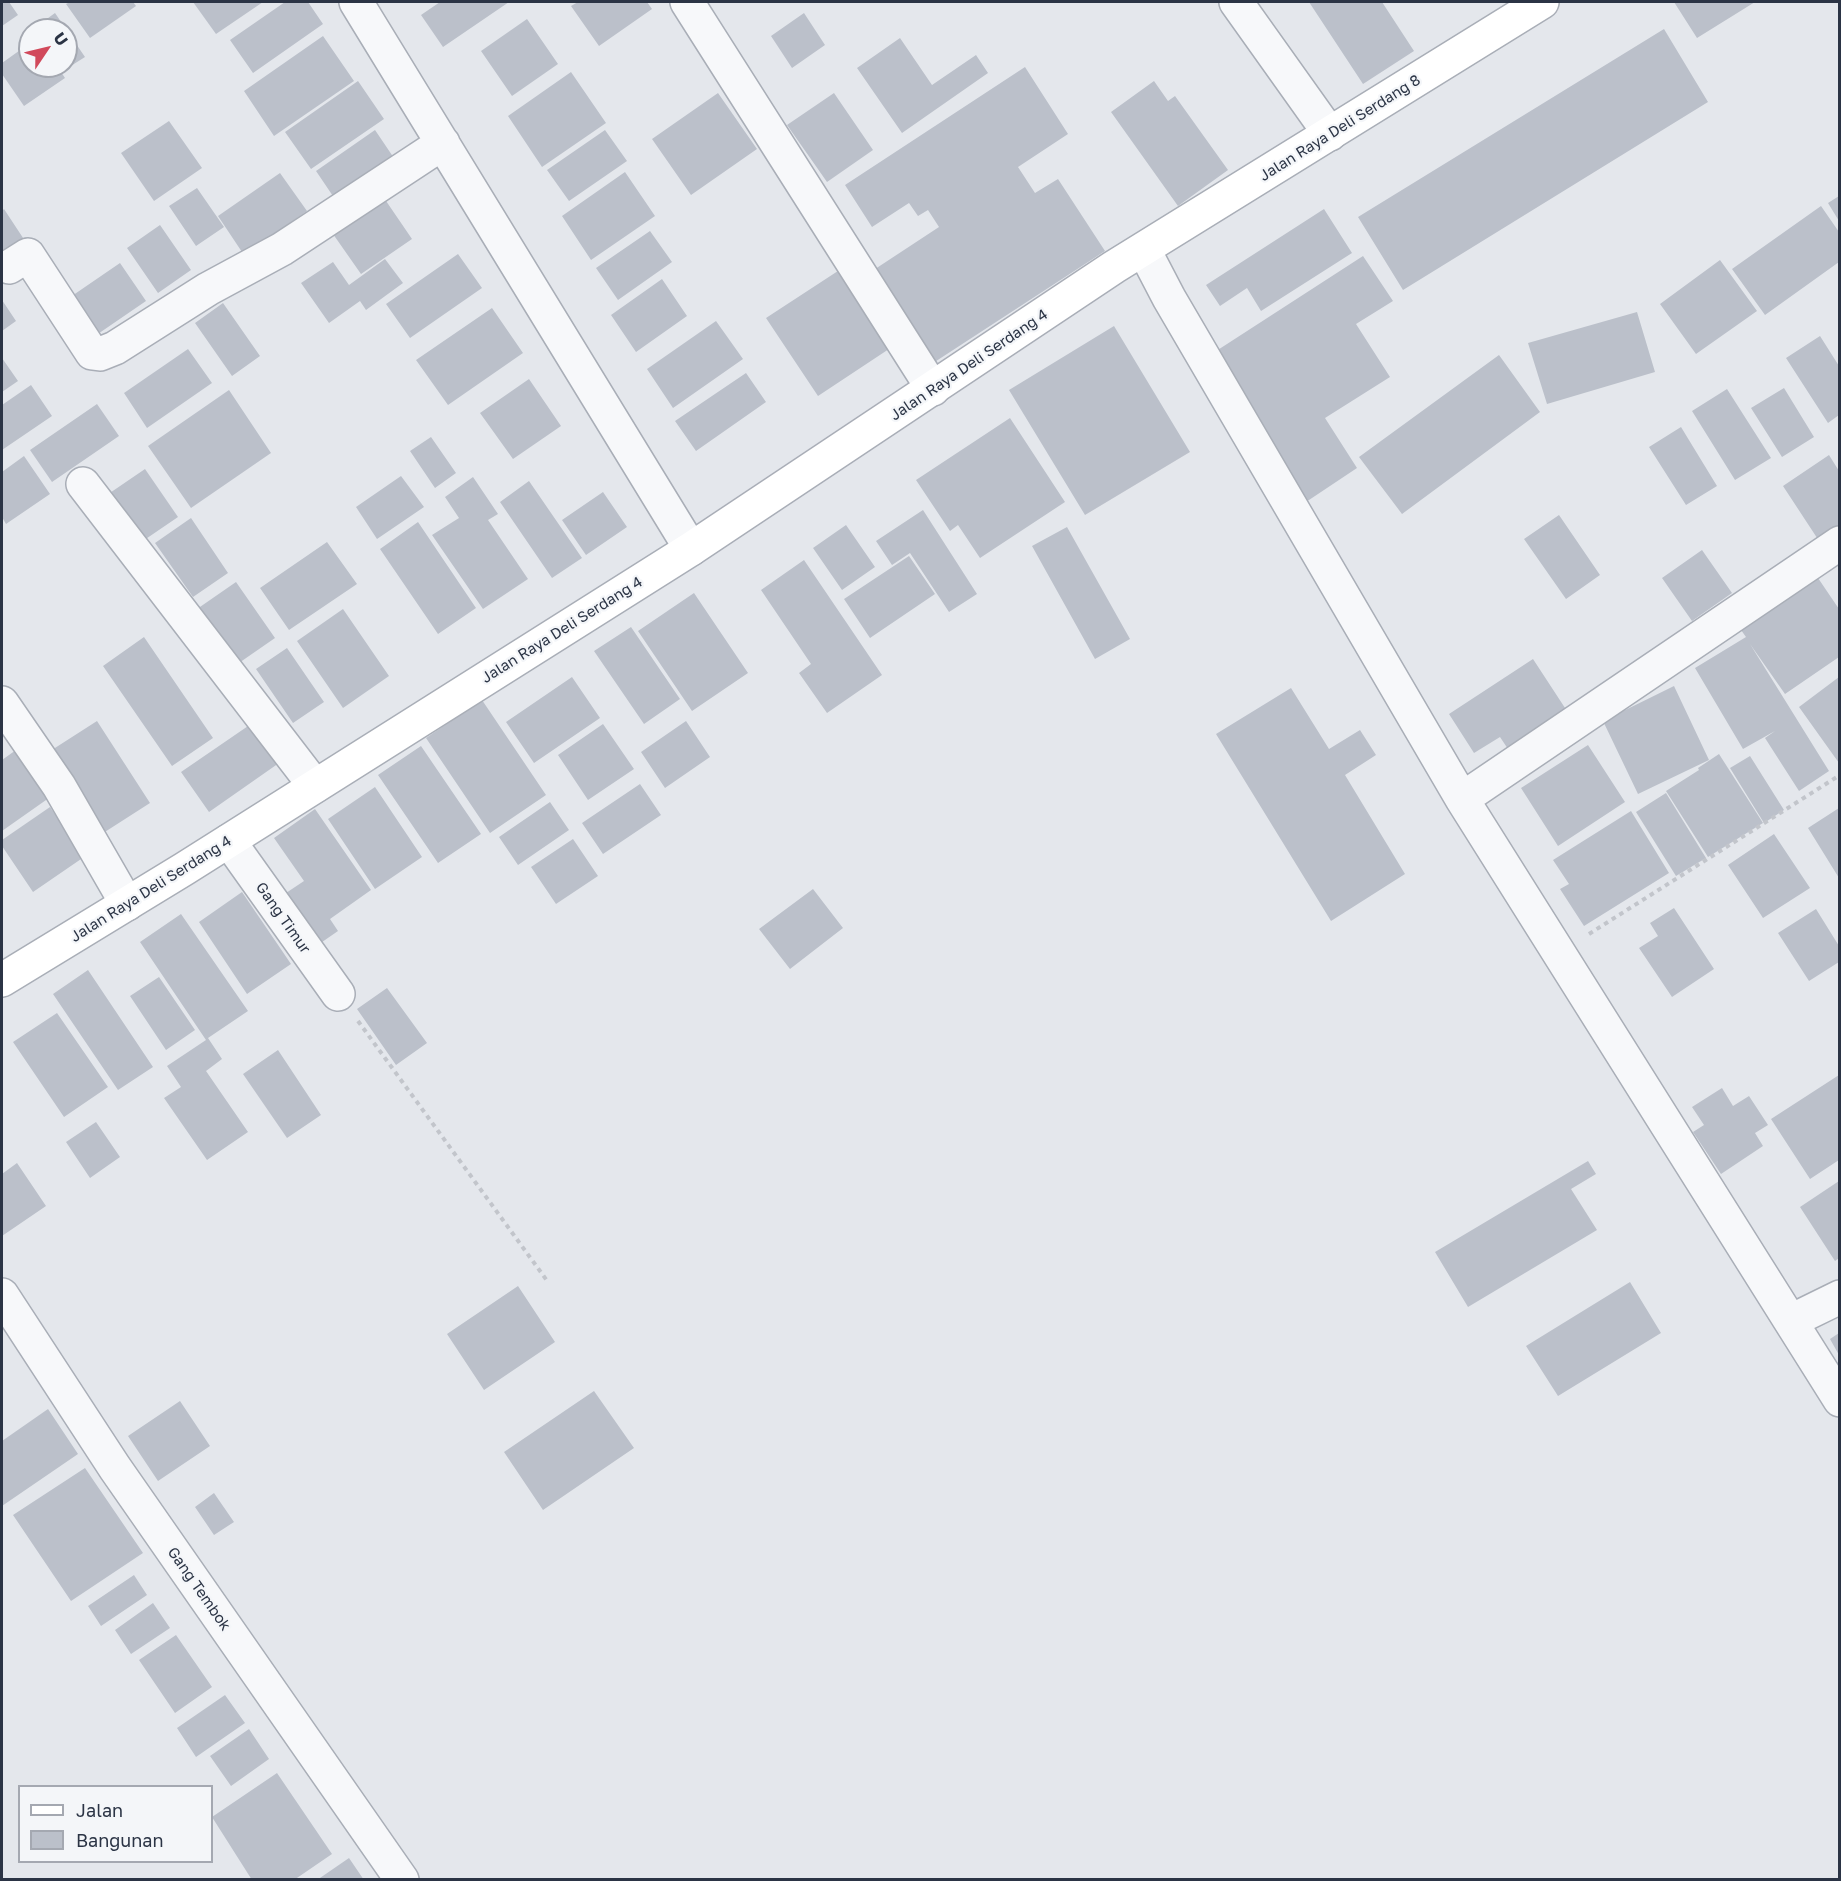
<!DOCTYPE html>
<style>
body{margin:0}
#map{position:relative;width:1841px;height:1881px;overflow:hidden;background:#e4e7ec;font-family:"Golos Text",sans-serif}
canvas{display:block}
.frame{position:absolute;inset:0;border:3px solid #2b3445;pointer-events:none}
.legend{position:absolute;left:18px;top:1785px;width:195px;height:78px;box-sizing:border-box;background:#f4f6f9;border:2px solid #a4a8b1;margin:0;padding:8px 10px;list-style:none;font-size:18px;color:#2b3445}
.legend li{display:flex;align-items:center;gap:12px;height:30px}
.legend b{width:30px;border:2px solid #a4a8b1}
.north{position:absolute;left:18px;top:18px;width:60px;height:60px;box-sizing:border-box;background:#f4f6f9;border:2px solid #a4a8b1;border-radius:50%;rotate:55deg;font-size:16px;font-weight:700;line-height:24px;text-align:center;color:#2b3445}
.north::after{content:'';display:block;margin:auto;width:21px;height:27px;background:#d1495b;clip-path:polygon(50% 0,100% 100%,50% 72%,0 100%)}
</style>
<div id="map">
<canvas width="1841" height="1881"></canvas>
<div class="frame"></div>
<ul class="legend">
<li><b style="height:8px;background:#fff"></b>Jalan</li>
<li><b style="height:16px;background:#bbc0ca"></b>Bangunan</li>
</ul>
<div class="north">U</div>
</div>
<script>
const g = document.querySelector('canvas').getContext('2d');
g.lineJoin = 'round';
function paint(path, color) { g.fillStyle = color; g.fill(path, 'evenodd'); }
const shape = rows => new Path2D(rows.map(r => 'M' + r).join(''));
function strokePath(path, color, width, dash) { g.strokeStyle = color; g.lineWidth = width; g.lineCap = dash ? 'butt' : 'round'; g.setLineDash(dash || []); g.stroke(path); }
function drawText(font, color, halo, rows, align = 'center') {
  g.font = font + ' "Golos Text",sans-serif'; g.lineWidth = 4.5; g.setLineDash([]); g.textBaseline = 'middle'; g.strokeStyle = halo; g.fillStyle = color; for (const [text, x, y, turn = 0] of rows) {
    g.save(); g.translate(x, y); g.rotate((+turn || 0) * Math.PI / 180); g.textAlign = isNaN(turn) ? turn : align; if (halo) g.strokeText(text, 0, 0); g.fillText(text, 0, 0); g.restore();
  }
}
const building = shape([
 [2,2,9,2,18,15,2,26],
 [70,2,133,2,136,6,90,38,66,4],
 [193,2,263,2,216,34],
 [285,2,308,2,323,24,253,73,230,40],
 [440,2,509,2,443,47,421,15],
 [578,2,647,2,652,9,599,46,571,6],
 [1309,2,1382,2,1414,51,1363,84],
 [1674,2,1755,2,1697,38],
 [55,13,85,57,66,69,64,66,66,66,66,30,39,30,37,26],
 [804,13,825,45,792,68,771,36],
 [527,19,558,64,512,96,481,51],
 [1664,29,1708,102,1403,290,1358,217],
 [323,36,354,81,274,136,244,91],
 [900,38,932,85,976,55,988,73,902,133,857,68],
 [30,43,30,66,57,66,65,78,24,106,2,74,2,63],
 [1025,67,1068,134,1018,167,1035,193,1058,179,1105,251,927,367,866,275,939,227,928,210,918,216,909,203,872,227,845,185],
 [571,72,606,123,542,167,508,116],
 [358,81,384,119,311,169,285,132],
 [1154,81,1168,101,1175,96,1228,170,1178,206,1111,112],
 [718,93,757,149,691,195,652,139],
 [834,93,873,150,827,182,787,125],
 [169,121,202,168,154,201,121,153],
 [375,130,398,164,339,205,316,171],
 [605,130,627,161,569,201,547,170],
 [625,172,655,216,591,260,562,216],
 [280,173,307,211,244,255,218,216],
 [197,188,224,227,196,246,169,206],
 [1839,196,1839,221,1828,203],
 [384,198,412,239,361,274,333,234],
 [1821,206,1839,232,1839,262,1765,315,1732,269],
 [4,209,29,247,2,266,2,211],
 [1324,209,1352,253,1261,311,1247,288,1220,306,1206,285],
 [160,225,191,270,158,293,127,248],
 [650,231,672,262,618,300,596,268],
 [458,254,482,288,410,338,386,304],
 [1363,256,1393,301,1356,324,1390,377,1325,418,1357,468,1306,502,1210,355],
 [385,259,403,283,366,310,360,301,329,323,301,283,333,262,349,285],
 [1720,260,1757,311,1696,354,1660,304],
 [120,263,146,301,92,338,66,300],
 [841,269,892,347,818,396,766,318],
 [662,279,687,316,636,352,611,315],
 [2,300,16,321,2,331],
 [223,303,260,356,232,376,195,323],
 [492,308,523,353,448,405,416,360],
 [1637,312,1655,372,1547,404,1528,343],
 [716,321,743,359,673,408,647,369],
 [1114,326,1190,452,1085,515,1009,390],
 [1820,336,1839,366,1839,415,1828,423,1786,358],
 [188,349,212,383,147,428,124,393],
 [1499,355,1540,412,1402,514,1359,457],
 [2,358,18,381,2,392],
 [746,373,766,402,696,451,675,421],
 [529,379,561,426,513,459,480,413],
 [31,385,52,416,2,450,2,405],
 [1784,388,1814,437,1782,457,1751,408],
 [1727,389,1771,458,1735,480,1692,411],
 [229,390,271,453,191,508,148,446],
 [97,404,119,436,52,482,30,450],
 [1010,418,1065,502,980,558,958,525,950,531,916,480],
 [1681,427,1717,486,1686,505,1649,447],
 [431,437,456,473,435,488,410,451],
 [1829,455,1839,471,1839,536,1823,547,1783,486],
 [24,456,50,494,6,524,2,517,2,472],
 [145,469,178,517,134,547,101,499],
 [401,476,424,507,377,539,356,507],
 [473,477,498,514,488,520,528,579,483,609,432,535,459,518,445,497],
 [529,481,582,558,552,578,500,502],
 [603,492,627,527,586,555,562,520],
 [923,510,977,594,949,612,910,553,892,565,876,541],
 [1559,515,1600,575,1566,599,1524,539],
 [191,518,228,573,193,597,155,543],
 [418,522,476,608,438,634,380,549],
 [846,525,875,567,842,590,813,548],
 [1067,527,1130,639,1095,659,1032,546],
 [327,542,357,584,289,630,260,588],
 [1702,550,1732,593,1692,621,1662,578],
 [909,556,935,594,870,638,844,599],
 [804,560,882,675,827,713,799,673,811,664,761,590],
 [1818,578,1839,609,1839,657,1785,694,1750,644,1829,771,1799,791,1765,738,1775,731,1743,749,1695,668,1746,637,1741,630],
 [236,582,275,638,236,665,197,609],
 [694,593,748,673,692,711,638,631],
 [343,609,389,676,343,708,297,641],
 [631,627,680,699,644,724,594,651],
 [144,637,213,738,172,766,103,666],
 [287,648,324,702,293,723,256,669],
 [1533,659,1567,711,1508,749,1500,737,1474,753,1449,714],
 [572,677,600,718,534,763,506,722],
 [1839,677,1839,763,1799,707],
 [1674,686,1709,760,1638,794,1603,721],
 [1291,688,1329,749,1360,730,1376,755,1345,775,1405,874,1331,921,1216,734],
 [482,700,546,795,490,833,426,738],
 [97,721,150,803,97,837,44,755],
 [686,721,710,757,665,788,641,752],
 [251,724,279,763,209,812,181,772],
 [603,724,634,769,588,800,558,755],
 [23,745,56,793,2,831,2,760],
 [1588,745,1625,802,1558,846,1521,788],
 [421,746,481,834,438,863,378,775],
 [1719,754,1763,823,1708,857,1666,791,1699,770,1698,768],
 [1750,756,1784,810,1764,823,1730,768],
 [640,784,661,815,603,854,582,823],
 [375,787,422,857,375,889,328,819],
 [1666,793,1706,858,1676,876,1636,812],
 [550,802,569,830,518,865,499,837],
 [50,807,84,857,33,892,2,846,2,840],
 [1839,808,1839,878,1808,828],
 [315,809,371,890,330,919,338,931,312,949,277,899,304,881,274,838],
 [1631,811,1669,873,1584,926,1560,889,1569,884,1553,860],
 [1774,834,1810,888,1763,918,1728,865],
 [573,839,598,876,556,904,531,867],
 [813,889,843,928,790,969,759,929],
 [242,892,291,964,247,994,199,922],
 [1674,908,1714,969,1672,997,1639,948,1658,936,1650,923],
 [1816,909,1839,946,1839,962,1809,981,1778,933],
 [181,914,248,1011,208,1038,222,1059,206,1071,248,1132,207,1160,164,1098,181,1087,167,1066,206,1040,140,942],
 [88,970,153,1067,118,1090,53,994],
 [159,977,195,1030,166,1050,130,996],
 [387,988,427,1043,396,1065,357,1009],
 [57,1013,108,1087,64,1117,13,1042],
 [278,1050,321,1115,287,1138,243,1074],
 [1839,1075,1839,1160,1810,1179,1771,1119],
 [1722,1088,1733,1106,1749,1096,1768,1125,1755,1133,1763,1146,1721,1174,1693,1132,1704,1125,1692,1107],
 [96,1122,120,1157,90,1178,66,1142],
 [1588,1161,1596,1174,1571,1189,1597,1230,1468,1307,1435,1252],
 [17,1163,46,1206,2,1236,2,1174],
 [1839,1181,1839,1258,1835,1261,1800,1207],
 [1630,1282,1661,1333,1558,1396,1526,1346],
 [518,1286,555,1342,484,1390,447,1334],
 [1839,1333,1839,1355,1830,1339],
 [594,1391,634,1448,543,1510,504,1452],
 [180,1401,210,1446,158,1481,128,1436],
 [48,1409,78,1454,2,1506,2,1441],
 [85,1468,143,1553,71,1601,13,1515],
 [214,1493,234,1522,214,1535,195,1507],
 [134,1575,147,1595,101,1626,88,1606],
 [153,1603,170,1628,131,1654,115,1630],
 [176,1635,212,1687,175,1713,139,1660],
 [225,1695,245,1723,196,1757,177,1728],
 [249,1729,269,1759,231,1786,210,1756],
 [277,1773,332,1854,294,1880,252,1880,212,1817],
 [349,1858,364,1880,317,1880]
]);
const path = shape([
 [1589,934,1840,775],
 [358,1021,548,1282]
]);
const street = shape([
 [356,2,691,549],
 [687,2,933,389],
 [1236,2,1330,134],
 [1144,250,1169,298,1462,799,1840,1400],
 [9,267,28,255,92,353,100,354,115,348,208,289,282,249,443,143],
 [83,484,315,786],
 [2,703,59,786,127,904],
 [1462,799,1840,543],
 [229,841,338,994],
 [2,1295,115,1468,402,1880],
 [1791,1321,1840,1297]
]);
const secondary = shape([
 [2,980,184,869,691,549,1114,267,1542,2]
]);
const streetNames = [
 ["Jalan Raya Deli Serdang 8",1340,128,-32],
 ["Jalan Raya Deli Serdang 4",969,365,-34],
 ["Jalan Raya Deli Serdang 4",562,630,-32],
 ["Jalan Raya Deli Serdang 4",151,889,-32],
 ["Gang Timur",283,918,55],
 ["Gang Tembok",199,1589,55]
];
paint(building, '#bbc0ca');
strokePath(street, '#a9aeb7', 36);
strokePath(secondary, '#a9aeb7', 36);
strokePath(path, '#c2c5cb', 4, [4.5, 4.5]);
strokePath(street, '#f7f8fa', 33);
strokePath(secondary, '#fff', 33);
drawText('15px', '#2b3445', '#f4f6f9', streetNames);
</script>
